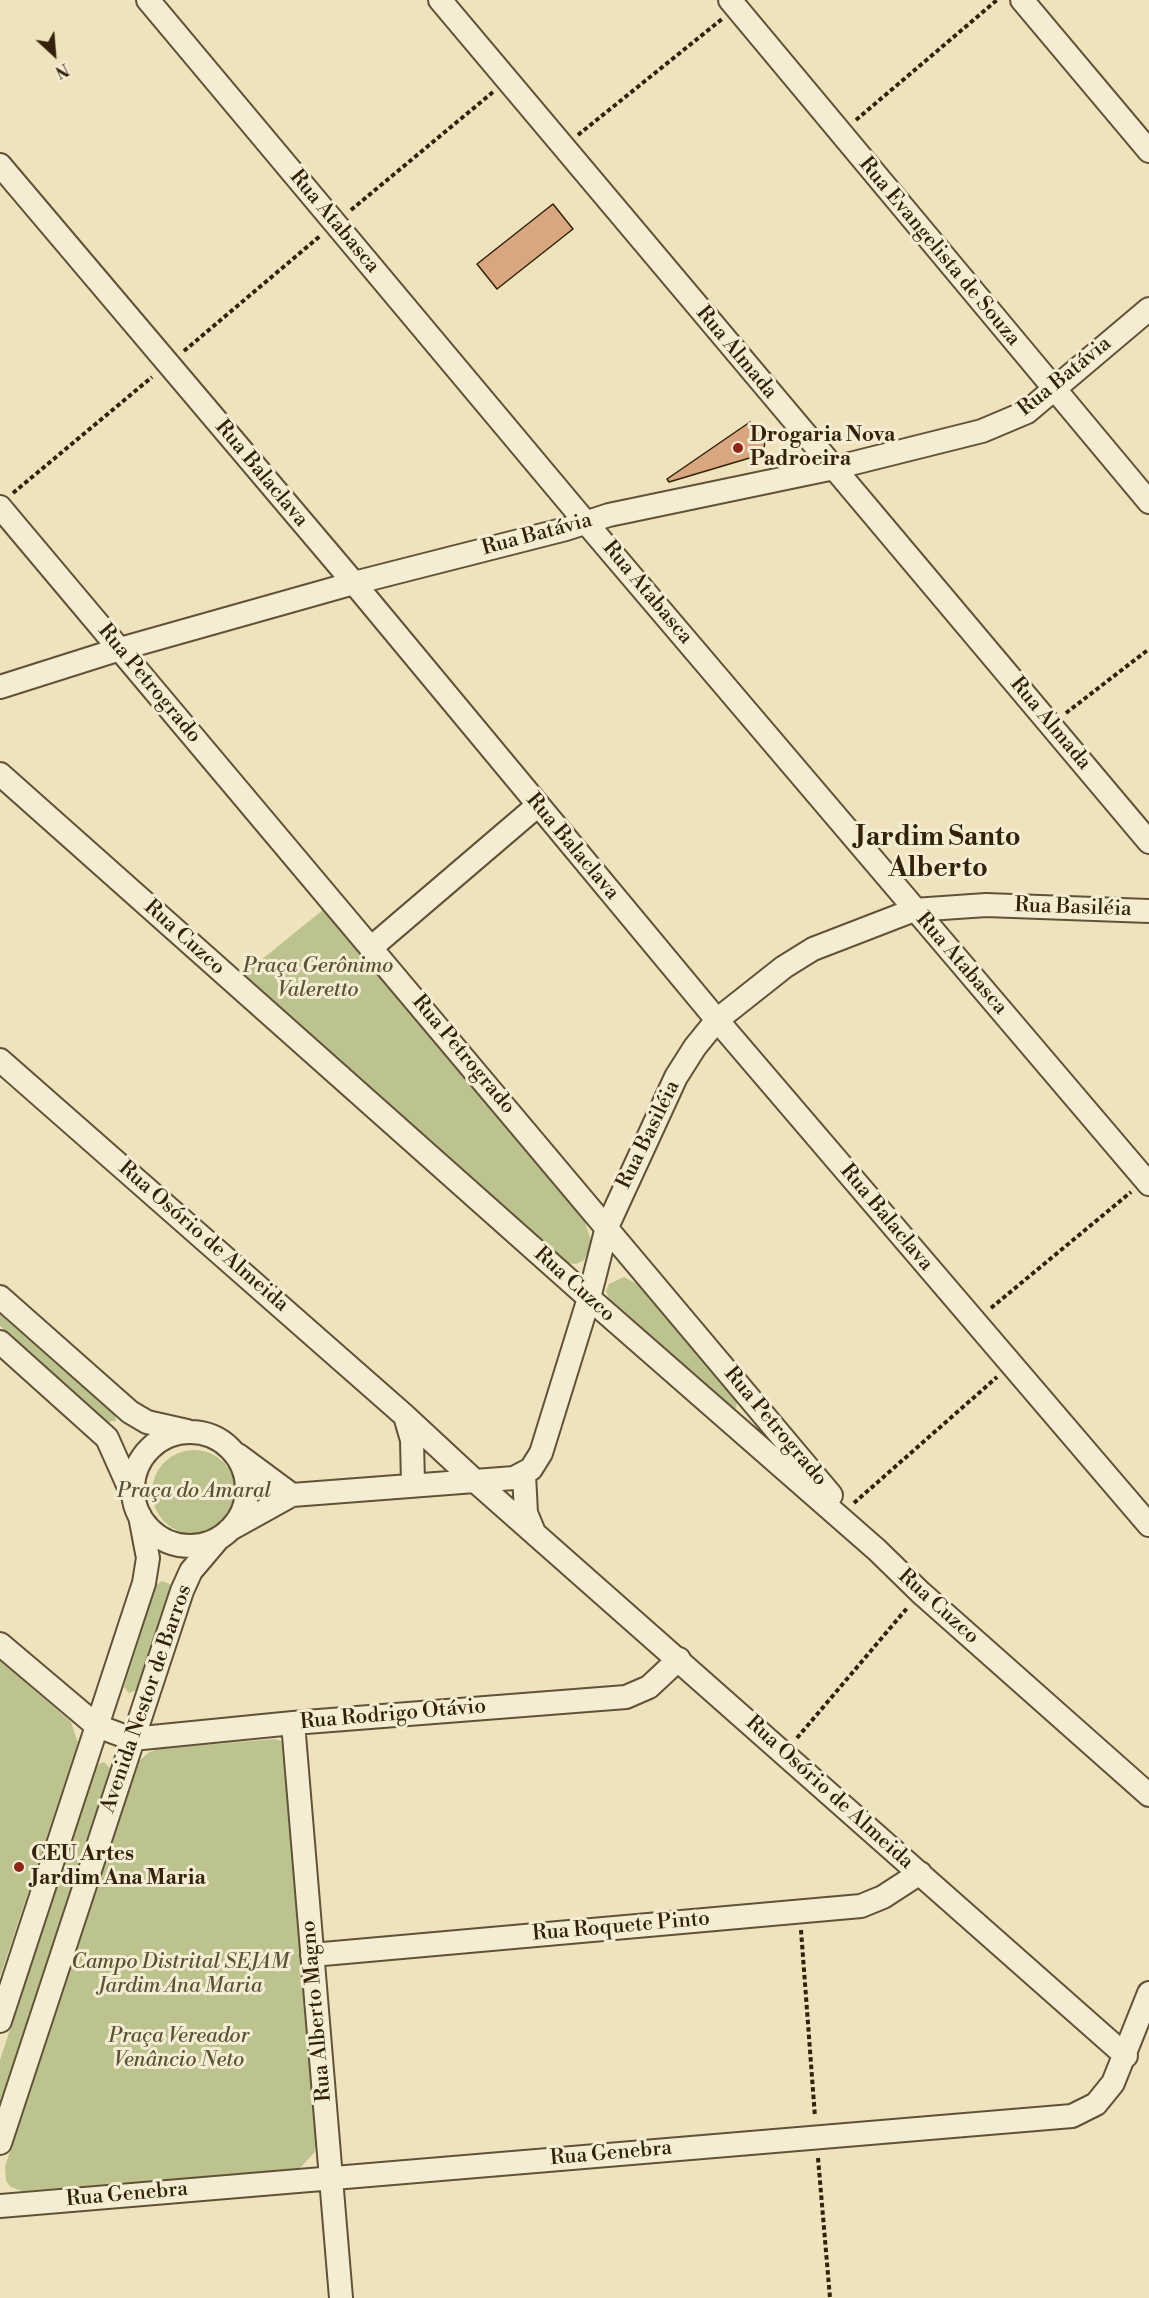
<!DOCTYPE html>
<meta charset="utf-8">
<style>
body{margin:0}
#map{position:relative;width:1149px;height:2298px;overflow:hidden;background:#eee3bc;font-family:"Libre Bodoni",serif}
canvas{display:block}
.north{position:absolute;left:24px;top:24px;width:60px;height:60px;-webkit-text-stroke:4px #f4edd3;paint-order:stroke;rotate:154deg;font-size:16px;font-weight:700;line-height:24px;text-align:center;color:#32210b}
.north::after{content:'';display:block;margin:auto;width:21px;height:27px;background:#32210b;clip-path:polygon(50% 0,100% 100%,50% 72%,0 100%)}
</style>
<div id="map">
<canvas width="1149" height="2298"></canvas>
<div class="north">N</div>
</div>
<script>
const g = document.querySelector('canvas').getContext('2d');
g.lineJoin = 'round';
function paint(path, color) { g.fillStyle = color; g.fill(path, 'evenodd'); }
const shape = rows => new Path2D(rows.map(r => 'M' + r).join(''));
function strokePath(path, color, width, dash) { g.strokeStyle = color; g.lineWidth = width; g.lineCap = dash ? 'butt' : 'round'; g.setLineDash(dash || []); g.stroke(path); }
function drawText(font, color, halo, rows, align = 'center') {
  g.font = font + ' "Libre Bodoni",serif'; g.lineWidth = 6; g.setLineDash([]); g.textBaseline = 'middle'; g.strokeStyle = halo; g.fillStyle = color; for (const [text, x, y, turn = 0] of rows) {
    g.save(); g.translate(x, y); g.rotate((+turn || 0) * Math.PI / 180); g.textAlign = isNaN(turn) ? turn : align; if (halo) g.strokeText(text, 0, 0); g.fillText(text, 0, 0); g.restore();
  }
}
const green = shape([
 [324,909,583,1217,592,1243,584,1260,576,1264,564,1263,240,977],
 [624,1277,637,1284,737,1401,736,1409,732,1410,611,1304,606,1291,609,1284],
 [0,1310,115,1414,116,1421,106,1422,0,1326],
 '152 1492a42 42 0 1 1 84 0a42 42 0 1 1-84 0Z',
 [254,1477,276,1496,252,1513,256,1492],
 [162,1581,170,1584,171,1588,137,1690,129,1693,124,1687,156,1585],
 [0,1660,71,1722,78,1743,0,1977],
 [275,1739,281,1741,284,1755,317,2144,314,2153,299,2169,22,2191,11,2187,6,2181,5,2167,135,1765,148,1753,157,1749],
 [104,1762,110,1768,0,2105,0,2060,97,1765]
]);
const building = shape([
 [553,204,573,229,497,289,477,264,553,204],
 [750,422,765,442,763,454,669,482,667,479,750,422]
]);
const path = shape([
 [856,120,997,0],
 [578,135,722,19],
 [351,210,493,92],
 [184,351,320,236],
 [13,493,152,377],
 [1066,713,1149,649],
 [991,1308,1131,1192],
 [854,1503,997,1377],
 [797,1738,908,1607],
 [801,1930,815,2117],
 [818,2158,830,2298]
]);
const minor = shape([
 [148,0,577,512,1149,1184],
 [440,0,1149,842],
 [730,0,1149,502],
 [1022,0,1149,151],
 [0,165,354,583,717,1020,1149,1525],
 [0,507,831,1495],
 [0,687,120,649,354,583,566,529,609,515,834,468,982,431,1027,412,1149,309],
 [0,774,589,1298,877,1550,920,1592,1149,1795],
 [372,947,537,806],
 [0,1060,404,1415,474,1480,1126,2056],
 [0,1297,130,1412,147,1422,187,1431],
 [0,1342,107,1438,132,1494],
 [405,1416,412,1440,413,1484],
 '133 1489a57 57 0 1 1 114 0a57 57 0 1 1-114 0Z',
 [238,1455,292,1495],
 [524,1475,526,1513,533,1530],
 [229,1530,292,1495,514,1478,531,1469,541,1453,589,1298,607,1227,676,1077,695,1047,717,1020,784,967,813,949,914,910,986,905,1149,911],
 [0,1644,97,1726,132,1739,293,1723,626,1697,649,1687,679,1659],
 [293,1723,341,2298],
 [312,1955,861,1906,883,1897,920,1873],
 [0,2021,144,1583,148,1558,140,1516],
 [0,2143,182,1591,191,1571,219,1538],
 [0,2206,1072,2116,1096,2104,1113,2083,1149,1993]
]);
const markers = [
 [738,448,6,"#8f2418"],
 [19,1867,6,"#8f2418"]
];
const streetNames = [
 ["Rua Atabasca",334,222,50],
 ["Rua Evangelista de Souza",939,252,50],
 ["Rua Almada",736,353,50],
 ["Rua Batávia",1065,377,-39],
 ["Rua Balaclava",261,474,50],
 ["Rua Batávia",537,535,-15],
 ["Rua Atabasca",647,593,50],
 ["Rua Petrogrado",149,684,50],
 ["Rua Almada",1050,724,50],
 ["Rua Balaclava",572,847,50],
 ["Rua Basiléia",1073,908,2],
 ["Rua Cuzco",184,938,42],
 ["Rua Atabasca",961,964,49],
 ["Rua Petrogrado",463,1055,50],
 ["Rua Basiléia",649,1135,-64],
 ["Rua Balaclava",886,1218,50],
 ["Rua Osório de Almeida",203,1237,41],
 ["Rua Cuzco",574,1285,42],
 ["Rua Petrogrado",775,1427,50],
 ["Rua Cuzco",938,1607,42],
 ["Avenida Nestor de Barros",147,1699,-71],
 ["Rua Rodrigo Otávio",393,1715,-5],
 ["Rua Osório de Almeida",829,1793,42],
 ["Rua Roquete Pinto",621,1927,-5],
 ["Rua Alberto Magno",317,2011,-95],
 ["Rua Genebra",611,2154,-5],
 ["Rua Genebra",127,2195,-5]
];
const poiNames = [
 ["Drogaria Nova",750,436],
 ["Padroeira",750,460],
 ["CEU Artes",31,1855],
 ["Jardim Ana Maria",31,1879]
];
const parkNames = [
 ["Praça Gerônimo",318,967],
 ["Valeretto",318,991],
 ["Praça do Amaral",194,1492],
 ["Campo Distrital SEJAM",180,1963],
 ["Jardim Ana Maria",180,1987],
 ["Praça Vereador",179,2037],
 ["Venâncio Neto",179,2061]
];
const districtNames = [
 ["Jardim Santo",938,839],
 ["Alberto",938,870]
];
paint(green, '#bcc38e');
paint(building, '#d8a77f');
strokePath(building, '#32210b', 1.5);
strokePath(minor, '#615237', 26);
strokePath(path, '#32210b', 4, [4.5, 3]);
strokePath(minor, '#f4edd3', 22);
for (const [x, y, r, color] of markers) { const dot = new Path2D(); dot.arc(x, y, r, 0, 2 * Math.PI); g.fillStyle = color; g.fill(dot); strokePath(dot, '#f4edd3', 2); }
drawText('21px', '#32210b', '#f4edd3', streetNames);
drawText('bold 21px', '#32210b', '#f4edd3', poiNames, 'left');
drawText('italic 21px', '#5b5232', '#f4edd3', parkNames);
drawText('bold 27px', '#32210b', '#f4edd3', districtNames);
</script>
